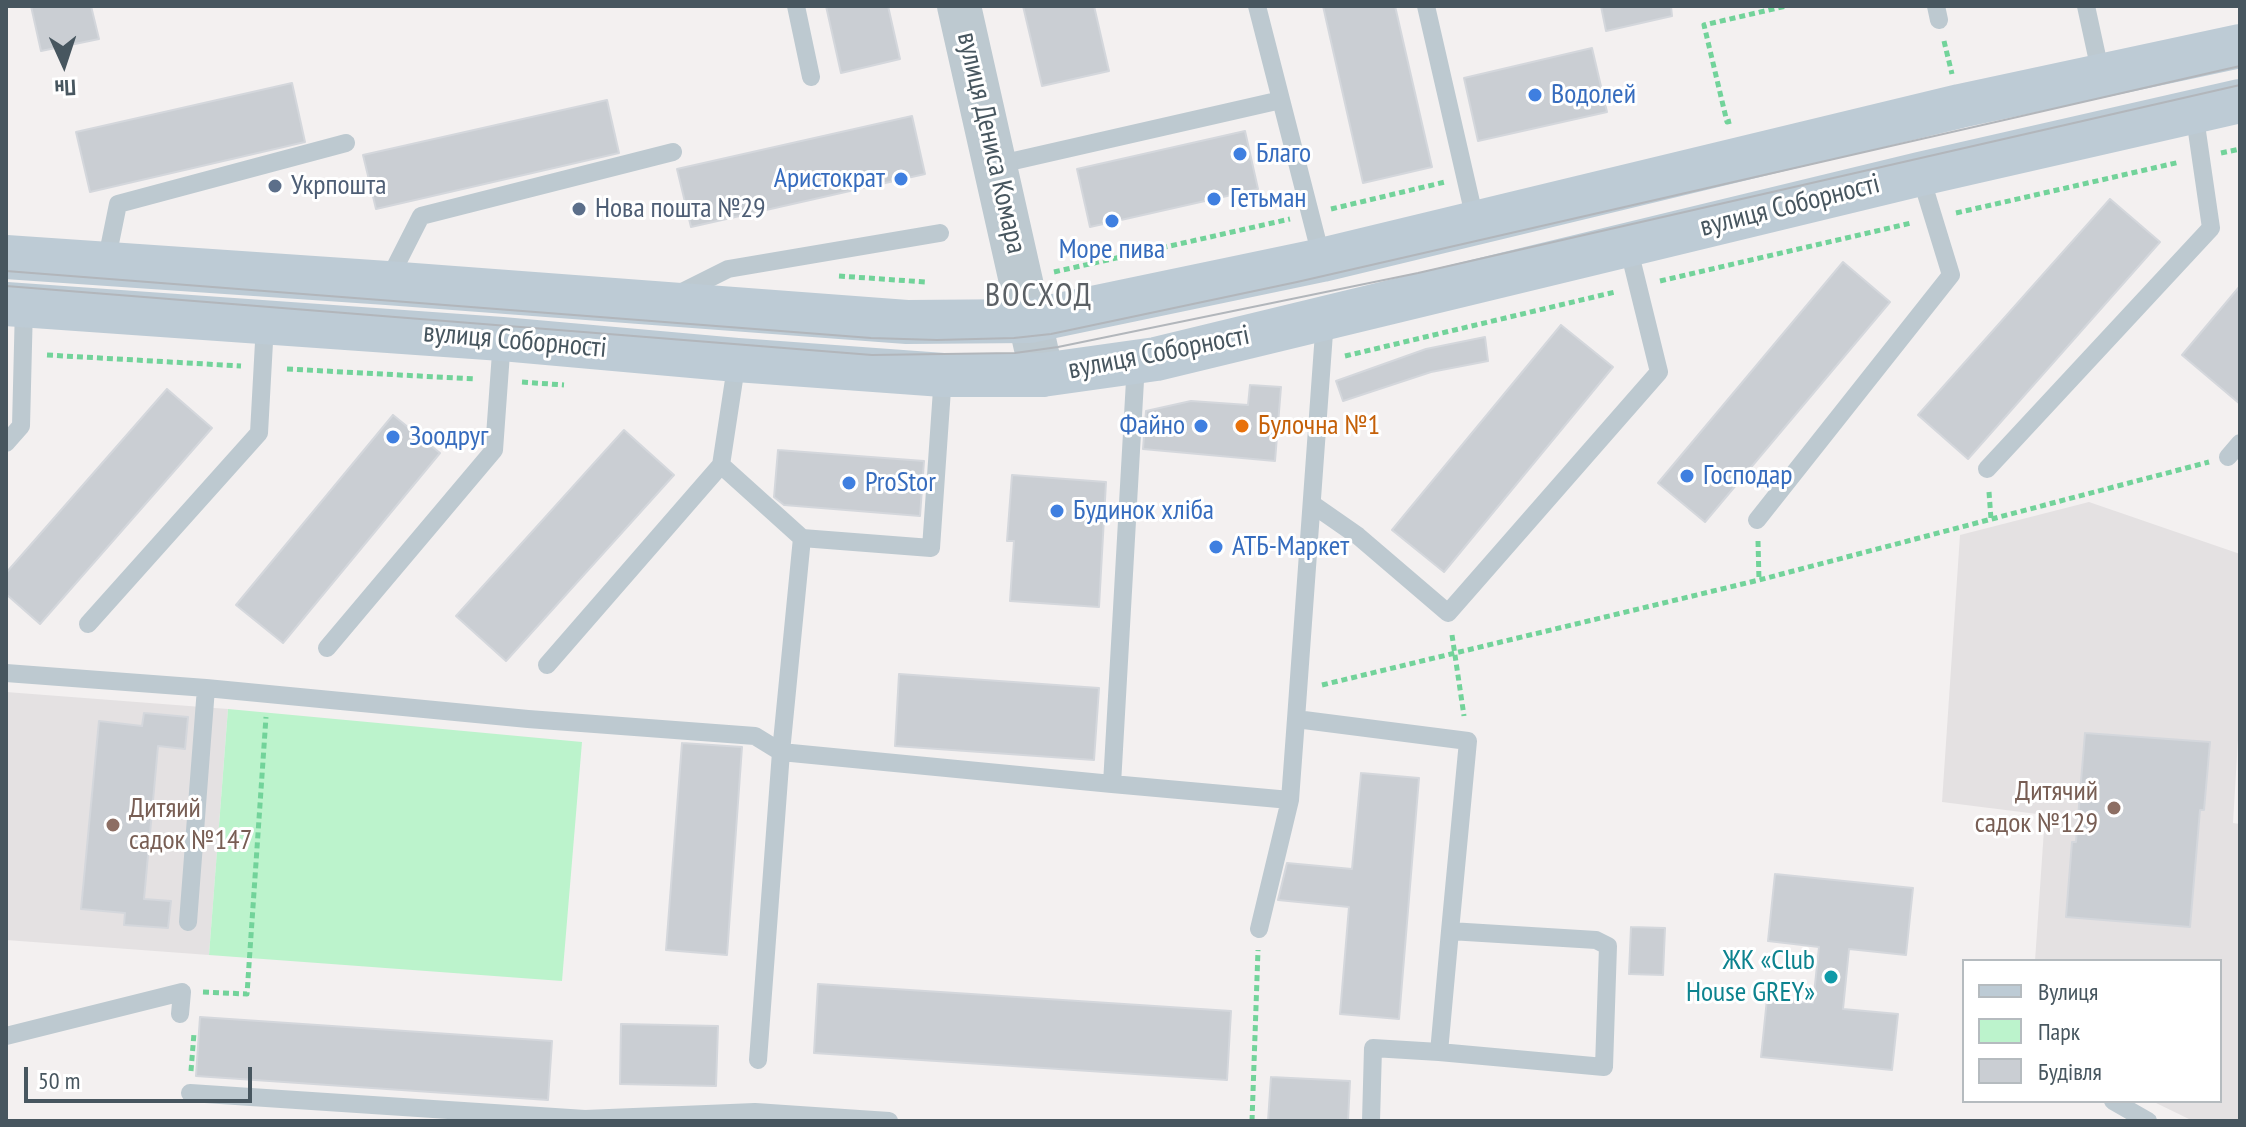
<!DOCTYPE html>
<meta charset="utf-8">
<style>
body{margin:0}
#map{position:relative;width:2246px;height:1127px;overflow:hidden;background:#f3f0f0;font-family:"PT Sans Narrow",sans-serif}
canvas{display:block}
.frame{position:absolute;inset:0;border:8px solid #47565f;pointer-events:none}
.legend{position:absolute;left:1962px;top:959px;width:260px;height:144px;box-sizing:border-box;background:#fff;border:2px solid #b5bbbf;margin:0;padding:10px 14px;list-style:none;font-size:24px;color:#47565f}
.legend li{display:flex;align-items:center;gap:16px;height:40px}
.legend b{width:40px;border:2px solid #b5bbbf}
.north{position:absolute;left:24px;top:24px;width:80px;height:80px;-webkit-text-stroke:6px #fff;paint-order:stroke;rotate:177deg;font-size:22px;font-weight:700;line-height:32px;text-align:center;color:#47565f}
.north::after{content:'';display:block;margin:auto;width:28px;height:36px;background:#47565f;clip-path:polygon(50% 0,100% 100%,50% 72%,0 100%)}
.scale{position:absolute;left:24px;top:1067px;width:228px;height:36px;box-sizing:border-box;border:4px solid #47565f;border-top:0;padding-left:10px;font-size:24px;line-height:28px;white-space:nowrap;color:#47565f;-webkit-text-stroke:6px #fff;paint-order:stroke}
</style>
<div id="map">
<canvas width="2246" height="1127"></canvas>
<div class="frame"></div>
<ul class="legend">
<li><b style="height:10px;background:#bdcbd5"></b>Вулиця</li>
<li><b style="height:22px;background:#bcf3cc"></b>Парк</li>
<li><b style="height:22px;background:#caced3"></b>Будівля</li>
</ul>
<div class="north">Пн</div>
<div class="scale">50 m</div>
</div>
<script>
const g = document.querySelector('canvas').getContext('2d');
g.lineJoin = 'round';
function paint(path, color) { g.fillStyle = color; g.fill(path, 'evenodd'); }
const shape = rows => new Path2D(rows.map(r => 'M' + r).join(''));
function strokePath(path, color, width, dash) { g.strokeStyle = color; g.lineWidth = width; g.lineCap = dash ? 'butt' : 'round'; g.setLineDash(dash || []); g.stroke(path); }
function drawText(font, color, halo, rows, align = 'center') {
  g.font = font + ' "PT Sans Narrow",sans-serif'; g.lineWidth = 6; g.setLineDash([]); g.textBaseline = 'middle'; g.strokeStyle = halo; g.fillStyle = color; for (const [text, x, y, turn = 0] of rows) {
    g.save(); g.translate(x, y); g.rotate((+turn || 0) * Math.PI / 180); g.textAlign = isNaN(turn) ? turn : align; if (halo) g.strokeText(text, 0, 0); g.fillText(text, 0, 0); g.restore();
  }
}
const education = shape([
 [2089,502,2240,554,2240,706,2233,823,2240,824,2240,1121,2193,1121,2152,1101,2220,1101,2220,961,2035,961,2045,815,1942,802,1960,535],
 [6,692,228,709,209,955,6,940]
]);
const green = shape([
 [228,709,582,742,562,981,209,955]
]);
const building = shape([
 [31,6,91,6,99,39,41,51,31,6],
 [826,6,888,6,900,59,841,73,826,6],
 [1023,6,1094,6,1109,71,1042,86,1023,6],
 [1323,6,1395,6,1432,167,1363,183,1323,6],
 [1601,6,1671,6,1672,16,1606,31,1601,6],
 [1592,48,1607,112,1478,141,1464,78,1592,48],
 [292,83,305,142,90,192,76,132,292,83],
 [607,100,619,153,376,209,363,155,607,100],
 [912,116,925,174,691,227,677,169,912,116],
 [1245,131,1258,189,1090,227,1077,169,1245,131],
 [2110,199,2160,242,1968,459,1918,415,2110,199],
 [1843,262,1890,302,1705,522,1658,483,1843,262],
 [2240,286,2240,404,2182,355,2240,286],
 [1561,325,1613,367,1444,572,1392,530,1561,325],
 [1485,337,1488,361,1431,372,1343,401,1336,381,1426,349,1485,337],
 [1250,385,1281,387,1275,461,1143,449,1146,411,1191,401,1248,405,1250,385],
 [167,389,212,428,40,624,6,594,6,573,167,389],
 [393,415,440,453,283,643,236,605,393,415],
 [624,430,674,475,506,661,456,616,624,430],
 [778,450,924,461,920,516,784,505,774,497,778,450],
 [1012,475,1106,482,1099,607,1010,601,1014,541,1007,541,1012,475],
 [899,674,1099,688,1094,760,895,746,899,674],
 [144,713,188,717,185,749,158,746,144,899,171,901,168,928,124,925,125,913,81,909,99,721,142,726,144,713],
 [2085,733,2210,742,2204,810,2200,810,2190,927,2066,917,2072,842,2076,842,2085,733],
 [682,743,742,747,727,955,666,950,682,743],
 [1361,773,1419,778,1399,1019,1340,1014,1349,907,1278,900,1287,863,1352,869,1361,773],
 [1775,874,1913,888,1906,955,1849,949,1843,1009,1898,1014,1892,1070,1761,1057,1767,999,1813,1003,1819,947,1768,941,1775,874],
 [1631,927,1665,928,1663,975,1629,974,1631,927],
 [818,984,1231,1011,1227,1080,814,1053,818,984],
 [200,1017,552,1041,548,1100,196,1076,200,1017],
 [621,1024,718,1026,716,1086,620,1084,621,1024],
 [1271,1077,1350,1081,1348,1121,1268,1121,1271,1077]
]);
const path = shape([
 [1944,41,1952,74],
 [1731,121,1727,122,1704,25,1786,6],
 [2221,153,2240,149],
 [1331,209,1445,182],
 [1956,213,2180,162],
 [1054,272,1290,219],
 [839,276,925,282],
 [1660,281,1911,223],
 [47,355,241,366],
 [1345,356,1615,292],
 [287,369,476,379],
 [522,382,564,385],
 [1989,492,1991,519],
 [1758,541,1759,580],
 [1452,635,1464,716],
 [1322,685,1759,580,2209,462],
 [203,992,247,994,266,717],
 [191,1071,194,1033],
 [1252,1121,1258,950]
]);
const service = shape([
 [796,6,811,77],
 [1257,6,1322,260],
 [1426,6,1476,224],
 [1936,6,1939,20],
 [2086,6,2101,75],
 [996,165,1281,100],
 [106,263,118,204,346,143],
 [388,281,421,216,673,152],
 [676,295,728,269,940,233],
 [1325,319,1296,719,1468,741,1450,931,1439,1052,1604,1067,1608,946,1596,940,1450,931],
 [737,360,721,465,802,538,781,752,758,1060],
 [6,443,21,426,24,306],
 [2228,457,2240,443],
 [1987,469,2211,228,2194,111],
 [1312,504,1358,536,1448,613,1659,372,1628,246],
 [1757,520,1951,275,1920,174],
 [802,538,931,548,943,375],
 [88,624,259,433,265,324],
 [327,648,494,450,502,339],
 [547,665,721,465],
 [6,673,206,688,188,922],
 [206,688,528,719,755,736,781,752,1112,784,1136,363],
 [1112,784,1290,800],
 [1259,929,1290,800,1296,719],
 [6,1036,182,992,180,1014],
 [190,1093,585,1119,755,1112,754,1121],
 [2113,1101,2148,1121],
 [755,1112,889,1121],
 [1371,1121,1373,1048,1439,1052]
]);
const tertiary = shape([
 [959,6,1042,375]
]);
const secondary = shape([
 [6,257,387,283,907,322,1030,321,1322,260,1960,106,2240,46],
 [6,304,502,339,737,360,943,375,1042,375,1156,359,1920,174,2240,101]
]);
const tram = shape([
 [6,271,871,338,937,340,1014,338,1051,334,1297,282,2240,66],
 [6,286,872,355,1015,353,1058,347,1418,273,2240,85]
]);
const markers = [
 [1535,95,8,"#3f7fe0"],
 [1240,154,8,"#3f7fe0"],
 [901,179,8,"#3f7fe0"],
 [275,186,8,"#5c6f8a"],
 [1214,199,8,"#3f7fe0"],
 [579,209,8,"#5c6f8a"],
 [1112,221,8,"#3f7fe0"],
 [1201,426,8,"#3f7fe0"],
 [1242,426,8,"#e8710a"],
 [393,437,8,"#3f7fe0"],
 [1687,476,8,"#3f7fe0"],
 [849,483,8,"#3f7fe0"],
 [1057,511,8,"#3f7fe0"],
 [1216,547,8,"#3f7fe0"],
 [2114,808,8,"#8d6e63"],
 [113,825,8,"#8d6e63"],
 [1831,977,8,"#0f9aa8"]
];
const shopNames = [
 ["Водолей",1551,95],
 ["Благо",1256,154],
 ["Аристократ",885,179,"right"],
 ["Гетьман",1230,199],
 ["Море пива",1112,250,"center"],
 ["Файно",1185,426,"right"],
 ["Зоодруг",409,437],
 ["Господар",1703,476],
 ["ProStor",865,483],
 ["Будинок хліба",1073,511],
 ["АТБ-Маркет",1232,547]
];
const streetNames = [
 ["вулиця Дениса Комара",991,143,77],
 ["вулиця Соборності",1790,206,-14],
 ["вулиця Соборності",515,341,5],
 ["вулиця Соборності",1159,353,-11]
];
const serviceNames = [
 ["Укрпошта",291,186],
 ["Нова пошта №29",595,209]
];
const foodNames = [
 ["Булочна №1",1258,426]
];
const educationNames = [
 ["Дитячий",2098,792],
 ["садок №129",2098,824],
 ["Дитяий",129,809,"left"],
 ["садок №147",129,841,"left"]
];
const cultureNames = [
 ["ЖК «Club",1815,961],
 ["House GREY»",1815,993]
];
const quarterNames = [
 ["ВОСХОД",1039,297]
];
paint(education, '#e4e1e2');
paint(green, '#bcf3cc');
paint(building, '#caced3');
strokePath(building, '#d4d7dc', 2);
strokePath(path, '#72d39a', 5, [6, 4]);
strokePath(service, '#bdc9d0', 18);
strokePath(tertiary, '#bdc9d0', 44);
strokePath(secondary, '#bdcbd5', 44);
strokePath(tram, '#b2b6bb', 2);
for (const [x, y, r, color] of markers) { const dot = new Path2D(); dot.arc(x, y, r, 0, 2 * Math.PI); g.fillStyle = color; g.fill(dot); strokePath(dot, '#fff', 3); }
drawText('28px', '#366cbe', '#fff', shopNames, 'left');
drawText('28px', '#47565f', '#fff', streetNames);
drawText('28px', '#4e5e75', '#fff', serviceNames, 'left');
drawText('28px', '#c56008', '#fff', foodNames, 'left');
drawText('28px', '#785e54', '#fff', educationNames, 'right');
drawText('28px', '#0d838f', '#fff', cultureNames, 'right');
g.letterSpacing = '2px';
drawText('32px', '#5c6166', '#fff', quarterNames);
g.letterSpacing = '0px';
</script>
